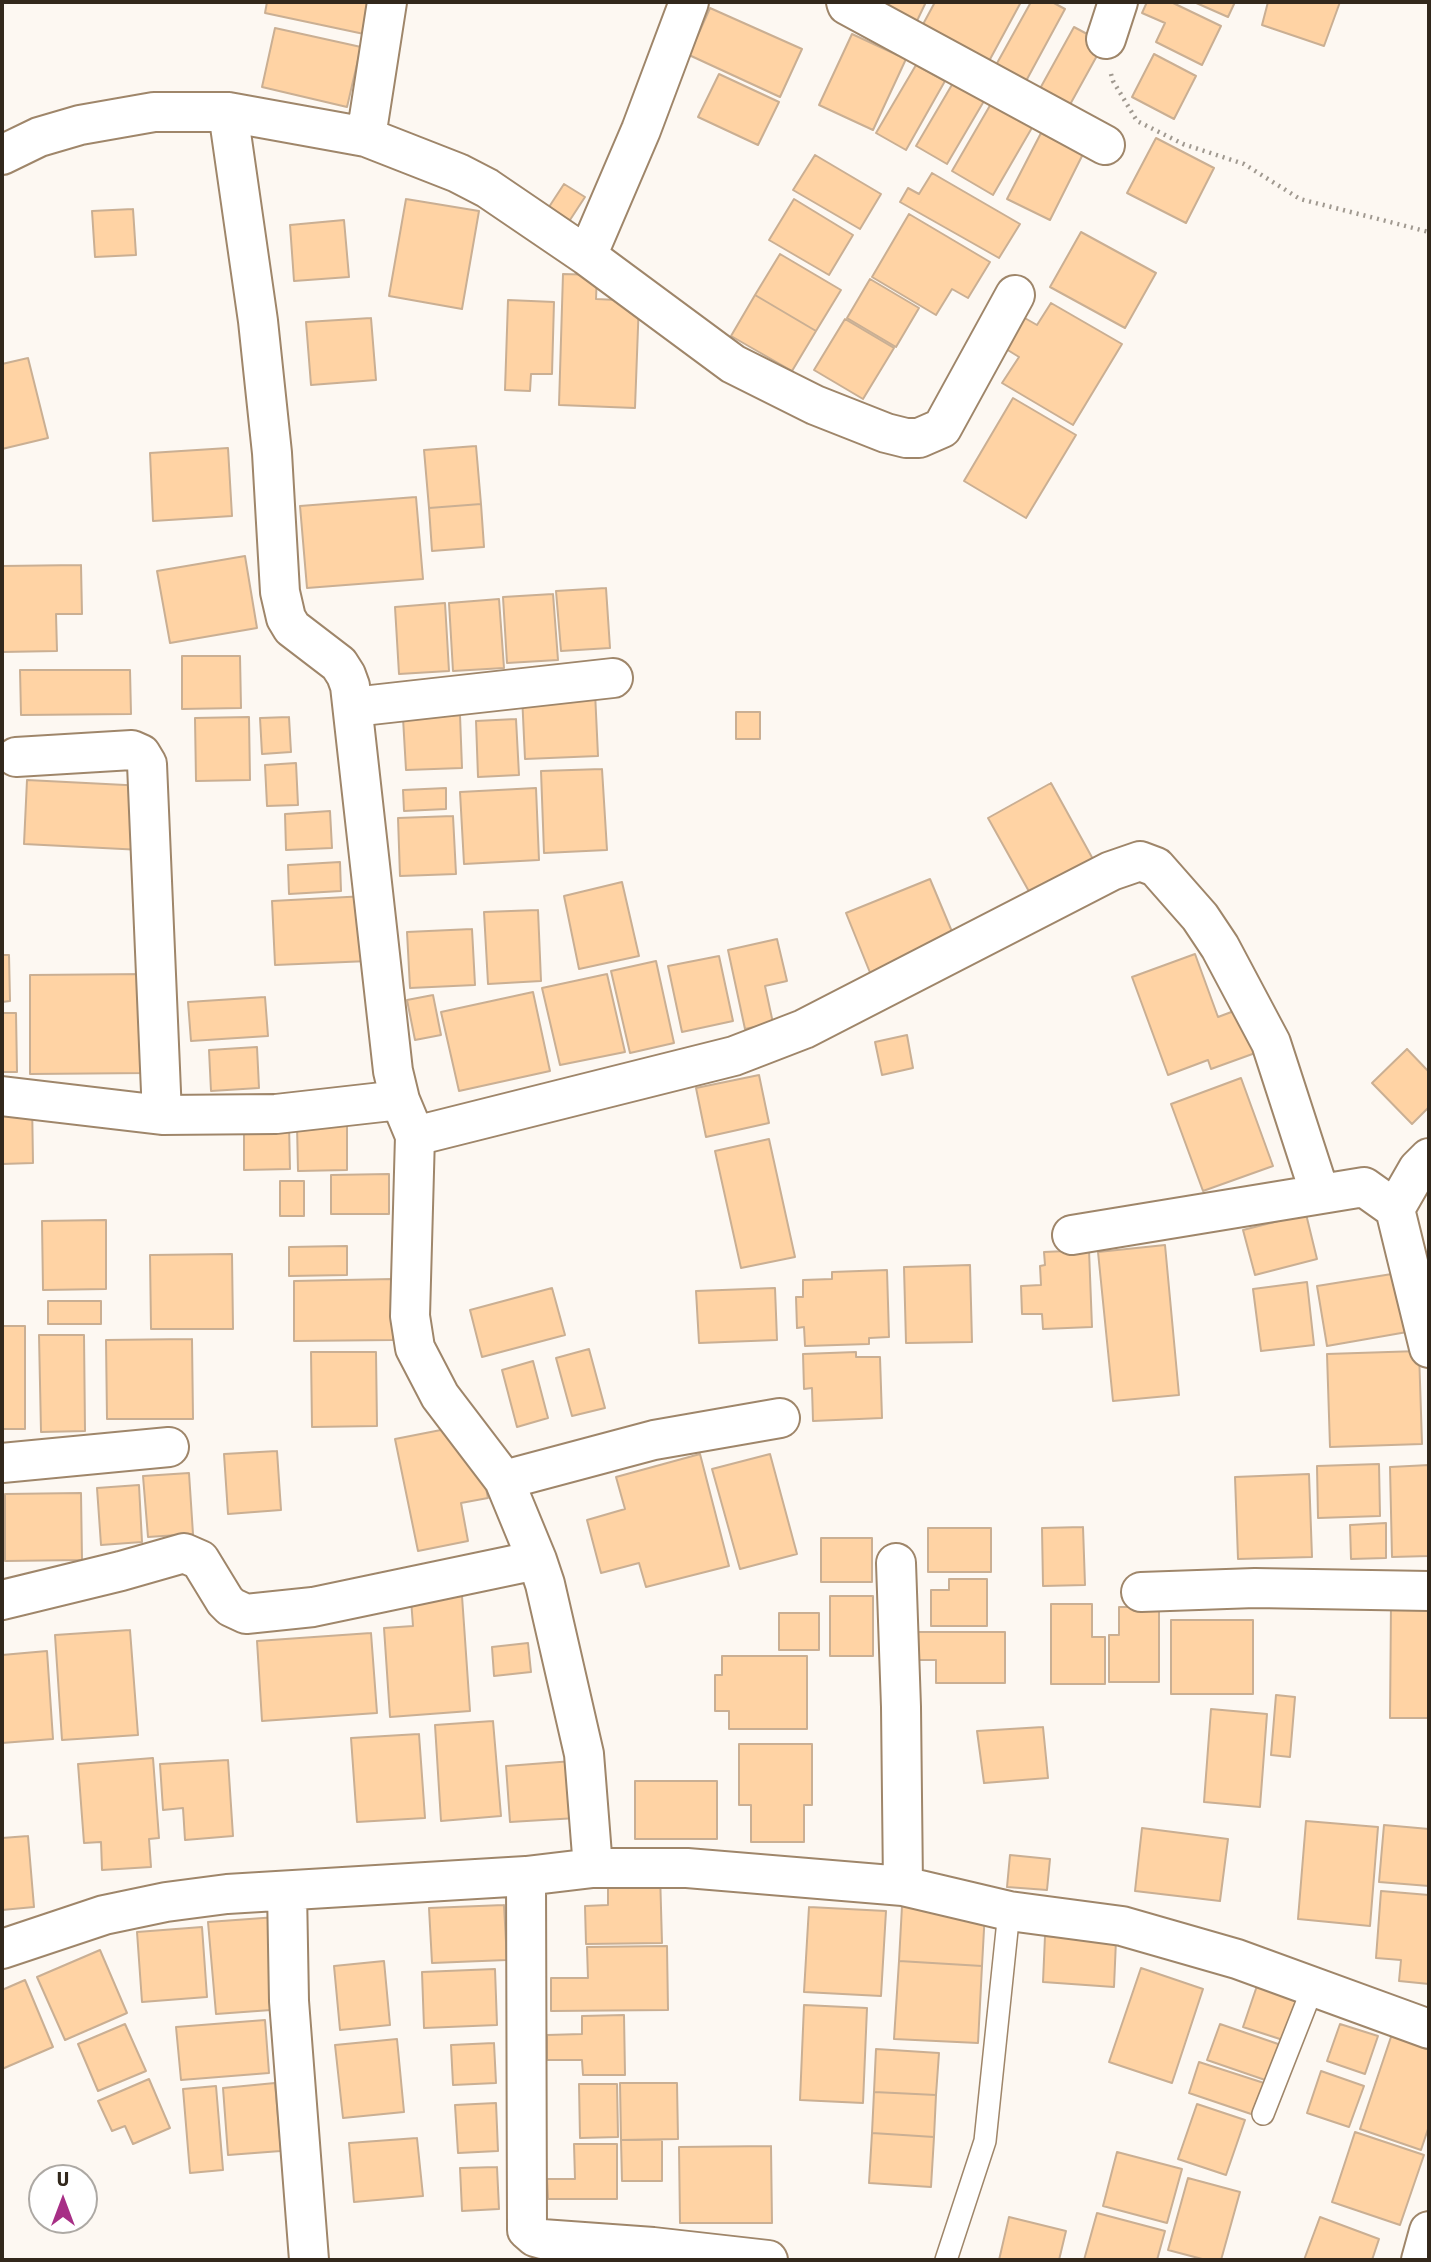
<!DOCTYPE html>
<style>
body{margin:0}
#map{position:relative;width:1431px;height:2262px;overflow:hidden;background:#fdf8f2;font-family:"Fira Sans",sans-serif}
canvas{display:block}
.frame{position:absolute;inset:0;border:4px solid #32281c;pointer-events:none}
.north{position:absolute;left:28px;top:2164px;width:70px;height:70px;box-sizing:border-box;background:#fff;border:2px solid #ada9a4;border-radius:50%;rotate:0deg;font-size:19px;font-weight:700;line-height:28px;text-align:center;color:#32281c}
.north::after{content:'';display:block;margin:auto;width:24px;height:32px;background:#a72f86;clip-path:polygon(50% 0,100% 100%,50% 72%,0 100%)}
</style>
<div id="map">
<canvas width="1431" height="2262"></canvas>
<div class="frame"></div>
<div class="north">U</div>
</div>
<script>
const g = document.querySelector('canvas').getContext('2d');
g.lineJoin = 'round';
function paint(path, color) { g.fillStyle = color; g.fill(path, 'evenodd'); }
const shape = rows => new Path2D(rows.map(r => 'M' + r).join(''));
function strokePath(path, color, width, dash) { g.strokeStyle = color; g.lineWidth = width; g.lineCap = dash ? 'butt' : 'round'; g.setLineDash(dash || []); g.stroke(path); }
const building = shape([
 [267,2,370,2,364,34,265,13,267,2],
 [869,2,926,2,915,25,869,2],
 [935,2,1021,2,988,63,921,28,935,2],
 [1031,2,1052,2,1065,9,1026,81,996,65,1031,2],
 [1147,2,1171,2,1221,26,1202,65,1156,42,1165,23,1142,13,1147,2],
 [1194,2,1235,2,1228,17,1194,2],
 [1268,2,1340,2,1324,46,1262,25,1268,2],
 [710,8,802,49,780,97,689,55,710,8],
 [1074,27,1104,43,1067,110,1037,94,1074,27],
 [275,28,361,47,347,107,262,87,275,28],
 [852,34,906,59,873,130,819,105,852,34],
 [1154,54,1196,76,1174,119,1132,97,1154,54],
 [916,65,945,81,906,150,876,133,916,65],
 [719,74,779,102,758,145,698,117,719,74],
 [953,83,984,101,947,164,916,146,953,83],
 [992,102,1033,126,993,195,952,171,992,102],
 [1041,133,1083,154,1050,220,1007,199,1041,133],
 [1156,138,1214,168,1186,223,1127,193,1156,138],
 [815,155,881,194,860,229,793,190,815,155],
 [932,173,1020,224,999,258,900,202,908,188,919,194,932,173],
 [564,184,585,197,568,223,547,210,564,184],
 [406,199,479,211,462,309,389,296,406,199],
 [794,199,853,235,829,275,769,240,794,199],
 [133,209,136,255,95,257,92,211,133,209],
 [909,214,990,262,968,298,952,289,936,315,872,277,909,214],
 [344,220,349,277,294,281,290,225,344,220],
 [1081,232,1156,273,1125,328,1050,287,1081,232],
 [780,254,841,290,816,331,755,295,780,254],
 [563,274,597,275,596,299,639,301,635,408,559,405,563,274],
 [870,279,919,308,896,347,847,318,870,279],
 [755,295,816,331,792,371,731,336,755,295],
 [508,300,554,302,552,374,531,374,530,391,505,390,508,300],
 [1051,303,1122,344,1073,425,1002,383,1019,357,998,344,1016,313,1037,325,1051,303],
 [371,318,376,380,311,385,306,322,371,318],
 [845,319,894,348,863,399,814,370,845,319],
 [28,358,48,438,2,449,2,364,28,358],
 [1013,398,1076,435,1026,518,964,481,1013,398],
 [476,446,481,504,429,508,424,450,476,446],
 [228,448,232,516,153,521,150,453,228,448],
 [416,497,423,579,307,588,300,506,416,497],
 [481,504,484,547,432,551,429,508,481,504],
 [245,556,257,628,170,643,157,571,245,556],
 [81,565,82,614,56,614,57,651,2,652,2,566,81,565],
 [606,588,610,648,561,651,556,591,606,588],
 [553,594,558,660,507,663,503,597,553,594],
 [499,599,504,668,453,671,449,603,499,599],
 [445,603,449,671,399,674,395,607,445,603],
 [182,656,240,656,241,708,182,709,182,656],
 [20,670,130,670,131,714,21,715,20,670],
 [595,692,598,756,525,759,522,695,595,692],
 [736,712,760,712,760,739,736,739,736,712],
 [460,715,462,768,406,770,403,718,460,715],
 [249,717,250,780,196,781,195,718,249,717],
 [289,717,291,752,262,754,260,718,289,717],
 [516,719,519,775,478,777,476,721,516,719],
 [296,763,298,805,267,806,265,765,296,763],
 [602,769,607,850,544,853,541,771,602,769],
 [27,780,145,786,142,850,24,844,27,780],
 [1051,783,1094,861,1031,895,988,818,1051,783],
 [446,788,446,809,404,811,403,790,446,788],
 [536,788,539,860,464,864,460,792,536,788],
 [330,811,332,848,286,850,285,814,330,811],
 [453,816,456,874,400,876,398,818,453,816],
 [340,862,341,891,289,894,288,865,340,862],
 [930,879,958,946,873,980,846,913,930,879],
 [622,882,639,956,579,969,564,896,622,882],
 [366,896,369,961,275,965,272,901,366,896],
 [538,910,541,981,488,984,484,912,538,910],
 [472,929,475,985,410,988,407,932,472,929],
 [777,939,787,981,765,986,773,1023,745,1029,728,950,777,939],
 [1195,954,1218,1017,1242,1008,1258,1052,1211,1069,1208,1060,1168,1075,1132,977,1195,954],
 [2,955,9,955,10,1001,2,1002,2,955],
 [719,956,733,1021,682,1032,668,966,719,956],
 [656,961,674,1043,630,1053,611,971,656,961],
 [148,974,149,1073,30,1074,30,975,148,974],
 [607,974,625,1052,560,1065,542,988,607,974],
 [533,992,550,1071,459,1091,441,1012,533,992],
 [433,995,441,1035,415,1040,407,1000,433,995],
 [265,997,268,1036,191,1041,188,1002,265,997],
 [2,1013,16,1013,17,1072,2,1072,2,1013],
 [907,1035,913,1068,882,1075,875,1042,907,1035],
 [257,1047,259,1088,211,1091,209,1050,257,1047],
 [1407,1049,1429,1072,1429,1107,1412,1124,1372,1083,1407,1049],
 [759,1075,769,1123,706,1137,696,1088,759,1075],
 [1241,1078,1273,1166,1203,1191,1171,1104,1241,1078],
 [2,1100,32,1100,33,1163,2,1164,2,1100],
 [289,1124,290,1169,244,1170,244,1125,289,1124],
 [347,1124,347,1170,298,1171,297,1125,347,1124],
 [769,1139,795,1257,741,1268,715,1151,769,1139],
 [389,1174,389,1214,331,1214,331,1175,389,1174],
 [280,1181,304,1181,304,1216,280,1216,280,1181],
 [1306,1214,1317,1259,1255,1275,1243,1230,1306,1214],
 [106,1220,106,1289,43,1290,42,1221,106,1220],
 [1165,1245,1179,1395,1113,1401,1098,1252,1165,1245],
 [347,1246,347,1275,289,1276,289,1247,347,1246],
 [1089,1250,1092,1327,1043,1329,1042,1314,1022,1314,1021,1286,1041,1285,1040,1266,1045,1265,1044,1252,1089,1250],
 [232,1254,233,1329,151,1329,150,1255,232,1254],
 [970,1265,972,1342,906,1343,904,1267,970,1265],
 [887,1270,889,1337,869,1338,869,1344,805,1346,804,1327,797,1328,796,1297,803,1297,803,1280,832,1279,832,1272,887,1270],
 [1398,1273,1407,1332,1327,1346,1317,1286,1398,1273],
 [393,1279,393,1340,294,1341,294,1281,393,1279],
 [1307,1282,1314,1345,1261,1351,1253,1289,1307,1282],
 [552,1288,565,1335,482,1357,470,1310,552,1288],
 [775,1288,777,1340,699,1343,696,1291,775,1288],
 [48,1301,101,1301,101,1324,48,1324,48,1301],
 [2,1326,25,1326,25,1429,2,1429,2,1326],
 [39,1335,84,1335,85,1431,41,1432,39,1335],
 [192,1339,193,1419,107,1419,106,1340,192,1339],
 [589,1349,605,1408,572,1416,556,1358,589,1349],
 [1419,1351,1422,1444,1330,1447,1327,1354,1419,1351],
 [311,1352,376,1352,377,1426,312,1427,311,1352],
 [856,1352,856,1357,880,1357,882,1418,813,1421,812,1388,804,1389,803,1354,856,1352],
 [533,1361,548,1418,517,1427,502,1370,533,1361],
 [446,1429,479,1453,488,1498,461,1503,468,1541,418,1551,395,1439,446,1429],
 [277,1451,281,1510,228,1514,224,1454,277,1451],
 [700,1454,729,1566,646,1587,639,1563,601,1573,587,1520,625,1509,616,1477,700,1454],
 [770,1454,797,1554,740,1569,712,1469,770,1454],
 [1379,1464,1380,1516,1318,1518,1317,1466,1379,1464],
 [1429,1465,1429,1556,1392,1557,1390,1467,1429,1465],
 [189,1473,193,1534,148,1537,143,1476,189,1473],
 [1309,1474,1312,1557,1238,1559,1235,1477,1309,1474],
 [139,1485,142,1542,101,1545,97,1488,139,1485],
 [81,1493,82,1560,5,1561,5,1494,81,1493],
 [1386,1523,1386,1558,1351,1559,1350,1525,1386,1523],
 [1083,1527,1085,1585,1043,1586,1042,1528,1083,1527],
 [928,1528,991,1528,991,1572,928,1572,928,1528],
 [821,1538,872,1538,872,1582,821,1582,821,1538],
 [949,1579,987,1579,987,1626,931,1626,931,1590,949,1590,949,1579],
 [462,1596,470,1711,390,1717,384,1628,413,1626,411,1599,462,1596],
 [830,1596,873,1596,873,1656,830,1656,830,1596],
 [1391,1602,1429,1602,1429,1718,1390,1718,1391,1602],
 [1051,1604,1092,1604,1092,1637,1105,1637,1105,1684,1051,1684,1051,1604],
 [1119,1607,1159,1607,1159,1682,1109,1682,1109,1635,1119,1635,1119,1607],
 [779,1613,819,1613,819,1650,779,1650,779,1613],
 [1171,1620,1253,1620,1253,1694,1171,1694,1171,1620],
 [130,1630,138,1735,62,1740,55,1635,130,1630],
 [915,1632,1005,1632,1005,1683,936,1683,936,1660,915,1660,915,1632],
 [371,1633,377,1713,262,1721,257,1641,371,1633],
 [528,1643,531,1672,494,1676,492,1647,528,1643],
 [47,1651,53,1739,2,1743,2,1655,47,1651],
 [722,1656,807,1656,807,1729,729,1729,729,1711,715,1711,715,1675,722,1675,722,1656],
 [1276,1695,1295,1697,1290,1757,1271,1755,1276,1695],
 [1211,1709,1267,1714,1260,1807,1204,1802,1211,1709],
 [493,1721,501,1816,441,1821,435,1725,493,1721],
 [1043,1727,1048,1778,984,1783,977,1731,1043,1727],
 [419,1734,425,1818,357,1822,351,1738,419,1734],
 [739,1744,812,1744,812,1805,804,1805,804,1842,751,1842,751,1805,739,1805,739,1744],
 [153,1758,159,1838,149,1839,151,1867,102,1870,101,1842,84,1843,78,1764,153,1758],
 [228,1760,233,1836,185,1840,183,1808,163,1810,160,1764,228,1760],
 [573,1761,577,1818,510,1822,506,1766,573,1761],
 [635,1781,717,1781,717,1839,635,1839,635,1781],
 [1306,1821,1378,1827,1370,1926,1298,1919,1306,1821],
 [1384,1825,1429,1829,1429,1886,1379,1882,1384,1825],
 [1142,1828,1228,1839,1220,1901,1135,1891,1142,1828],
 [28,1836,34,1907,2,1910,2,1838,28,1836],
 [1010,1855,1050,1859,1047,1890,1007,1887,1010,1855],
 [608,1873,660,1873,662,1943,586,1944,585,1906,608,1905,608,1873],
 [1381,1891,1429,1895,1429,1984,1399,1981,1401,1960,1376,1958,1381,1891],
 [504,1905,507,1960,432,1963,429,1908,504,1905],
 [902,1906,985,1911,982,1966,899,1961,902,1906],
 [809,1907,886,1911,881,1996,804,1992,809,1907],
 [277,1917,285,2009,216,2014,208,1922,277,1917],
 [202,1927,207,1997,142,2002,137,1932,202,1927],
 [1045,1936,1116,1940,1114,1987,1043,1982,1045,1936],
 [667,1946,668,2010,551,2011,551,1978,588,1978,587,1947,667,1946],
 [100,1950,127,2013,65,2040,37,1977,100,1950],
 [384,1961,390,2025,340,2030,334,1966,384,1961],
 [899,1961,982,1966,978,2043,894,2039,899,1961],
 [1141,1968,1203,1989,1172,2083,1109,2062,1141,1968],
 [495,1969,497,2025,424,2028,422,1972,495,1969],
 [1260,1977,1300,1991,1283,2040,1243,2027,1260,1977],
 [25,1980,53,2047,2,2069,2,1990,25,1980],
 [804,2005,867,2008,863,2103,800,2100,804,2005],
 [624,2015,625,2075,583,2075,582,2060,547,2060,547,2035,582,2034,582,2016,624,2015],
 [265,2020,269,2073,181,2080,176,2027,265,2020],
 [125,2024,146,2071,98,2091,78,2044,125,2024],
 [1220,2024,1281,2045,1268,2081,1207,2060,1220,2024],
 [1340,2024,1378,2036,1365,2074,1327,2061,1340,2024],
 [1393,2031,1429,2043,1429,2126,1421,2150,1360,2129,1393,2031],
 [397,2039,404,2112,343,2118,335,2045,397,2039],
 [494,2043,496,2083,453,2085,451,2045,494,2043],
 [876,2049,939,2053,936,2095,874,2092,876,2049],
 [1199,2062,1264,2083,1254,2115,1189,2093,1199,2062],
 [1321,2071,1364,2086,1349,2127,1307,2113,1321,2071],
 [149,2079,170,2128,133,2144,125,2126,112,2131,98,2101,149,2079],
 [275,2083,281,2151,228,2155,223,2088,275,2083],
 [620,2083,677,2083,678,2139,621,2140,620,2083],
 [579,2084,617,2084,618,2137,580,2138,579,2084],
 [216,2086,223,2170,190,2173,183,2089,216,2086],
 [874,2092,936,2095,934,2137,872,2133,874,2092],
 [496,2103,498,2151,458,2153,455,2105,496,2103],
 [1197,2104,1245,2120,1226,2175,1178,2159,1197,2104],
 [1355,2132,1424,2155,1400,2225,1332,2202,1355,2132],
 [872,2133,934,2137,931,2187,869,2183,872,2133],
 [417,2138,423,2196,354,2202,349,2143,417,2138],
 [621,2140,662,2140,662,2181,622,2181,621,2140],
 [574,2144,617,2144,617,2199,548,2199,547,2179,575,2179,574,2144],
 [771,2146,772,2223,680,2223,679,2147,771,2146],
 [1117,2152,1182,2169,1167,2223,1103,2206,1117,2152],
 [497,2167,499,2209,462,2211,460,2168,497,2167],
 [1188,2178,1240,2192,1221,2260,1206,2260,1168,2250,1188,2178],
 [1097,2213,1165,2231,1157,2260,1084,2260,1097,2213],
 [1009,2217,1066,2231,1059,2260,999,2260,1009,2217],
 [1320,2217,1379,2239,1372,2260,1304,2260,1320,2217]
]);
const path = shape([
 [1111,74,1113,81,1137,121,1183,144,1244,164,1300,199,1429,232]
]);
const service = shape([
 [1263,2114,1313,1987],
 [946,2260,985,2141,1009,1911]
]);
const minor = shape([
 [846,2,847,5,1105,145],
 [1106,39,1118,2],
 [366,137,387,2],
 [2,155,39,137,80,125,154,112,228,112],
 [587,256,641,130,689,2],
 [353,707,613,678],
 [16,757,132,750,141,754,147,764,162,1115],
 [2,1096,162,1115,276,1114,400,1100],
 [415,1136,734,1056,804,1029,1111,871,1140,861,1156,867,1200,917,1220,947,1271,1043,1320,1194],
 [1395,1209,1418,1169,1429,1158],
 [1072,1235,1364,1187,1395,1209,1429,1348],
 [2,1463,169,1447],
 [504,1480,654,1440,780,1418],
 [896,1563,901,1707,903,1886],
 [1141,1592,1255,1588,1429,1591],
 [2,1600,121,1571,184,1553,200,1560,225,1601,231,1607,246,1614,313,1607,537,1560],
 [593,1868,584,1754,545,1584,537,1560,504,1480,440,1396,415,1348,410,1316,415,1136,400,1100,393,1071,350,686,346,675,339,664,292,628,286,618,280,592,272,453,258,321,228,112,366,137,458,173,487,188,587,256,733,364,815,405,886,433,906,438,919,438,942,428,1015,295],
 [526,1876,527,2230,535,2237,542,2239,653,2247,768,2260],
 [287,1891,289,2001,309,2260],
 [2,1949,104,1915,166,1902,227,1894,526,1876,593,1868,687,1868,903,1886,1009,1911,1122,1926,1237,1959,1429,2029],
 [1421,2260,1429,2231]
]);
paint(building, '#ffd3a4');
strokePath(building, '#caaf93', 2);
strokePath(service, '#9f866a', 24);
strokePath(minor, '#9f866a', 42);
strokePath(path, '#a09990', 4.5, [2, 5]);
strokePath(service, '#fff', 21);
strokePath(minor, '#fff', 38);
</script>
